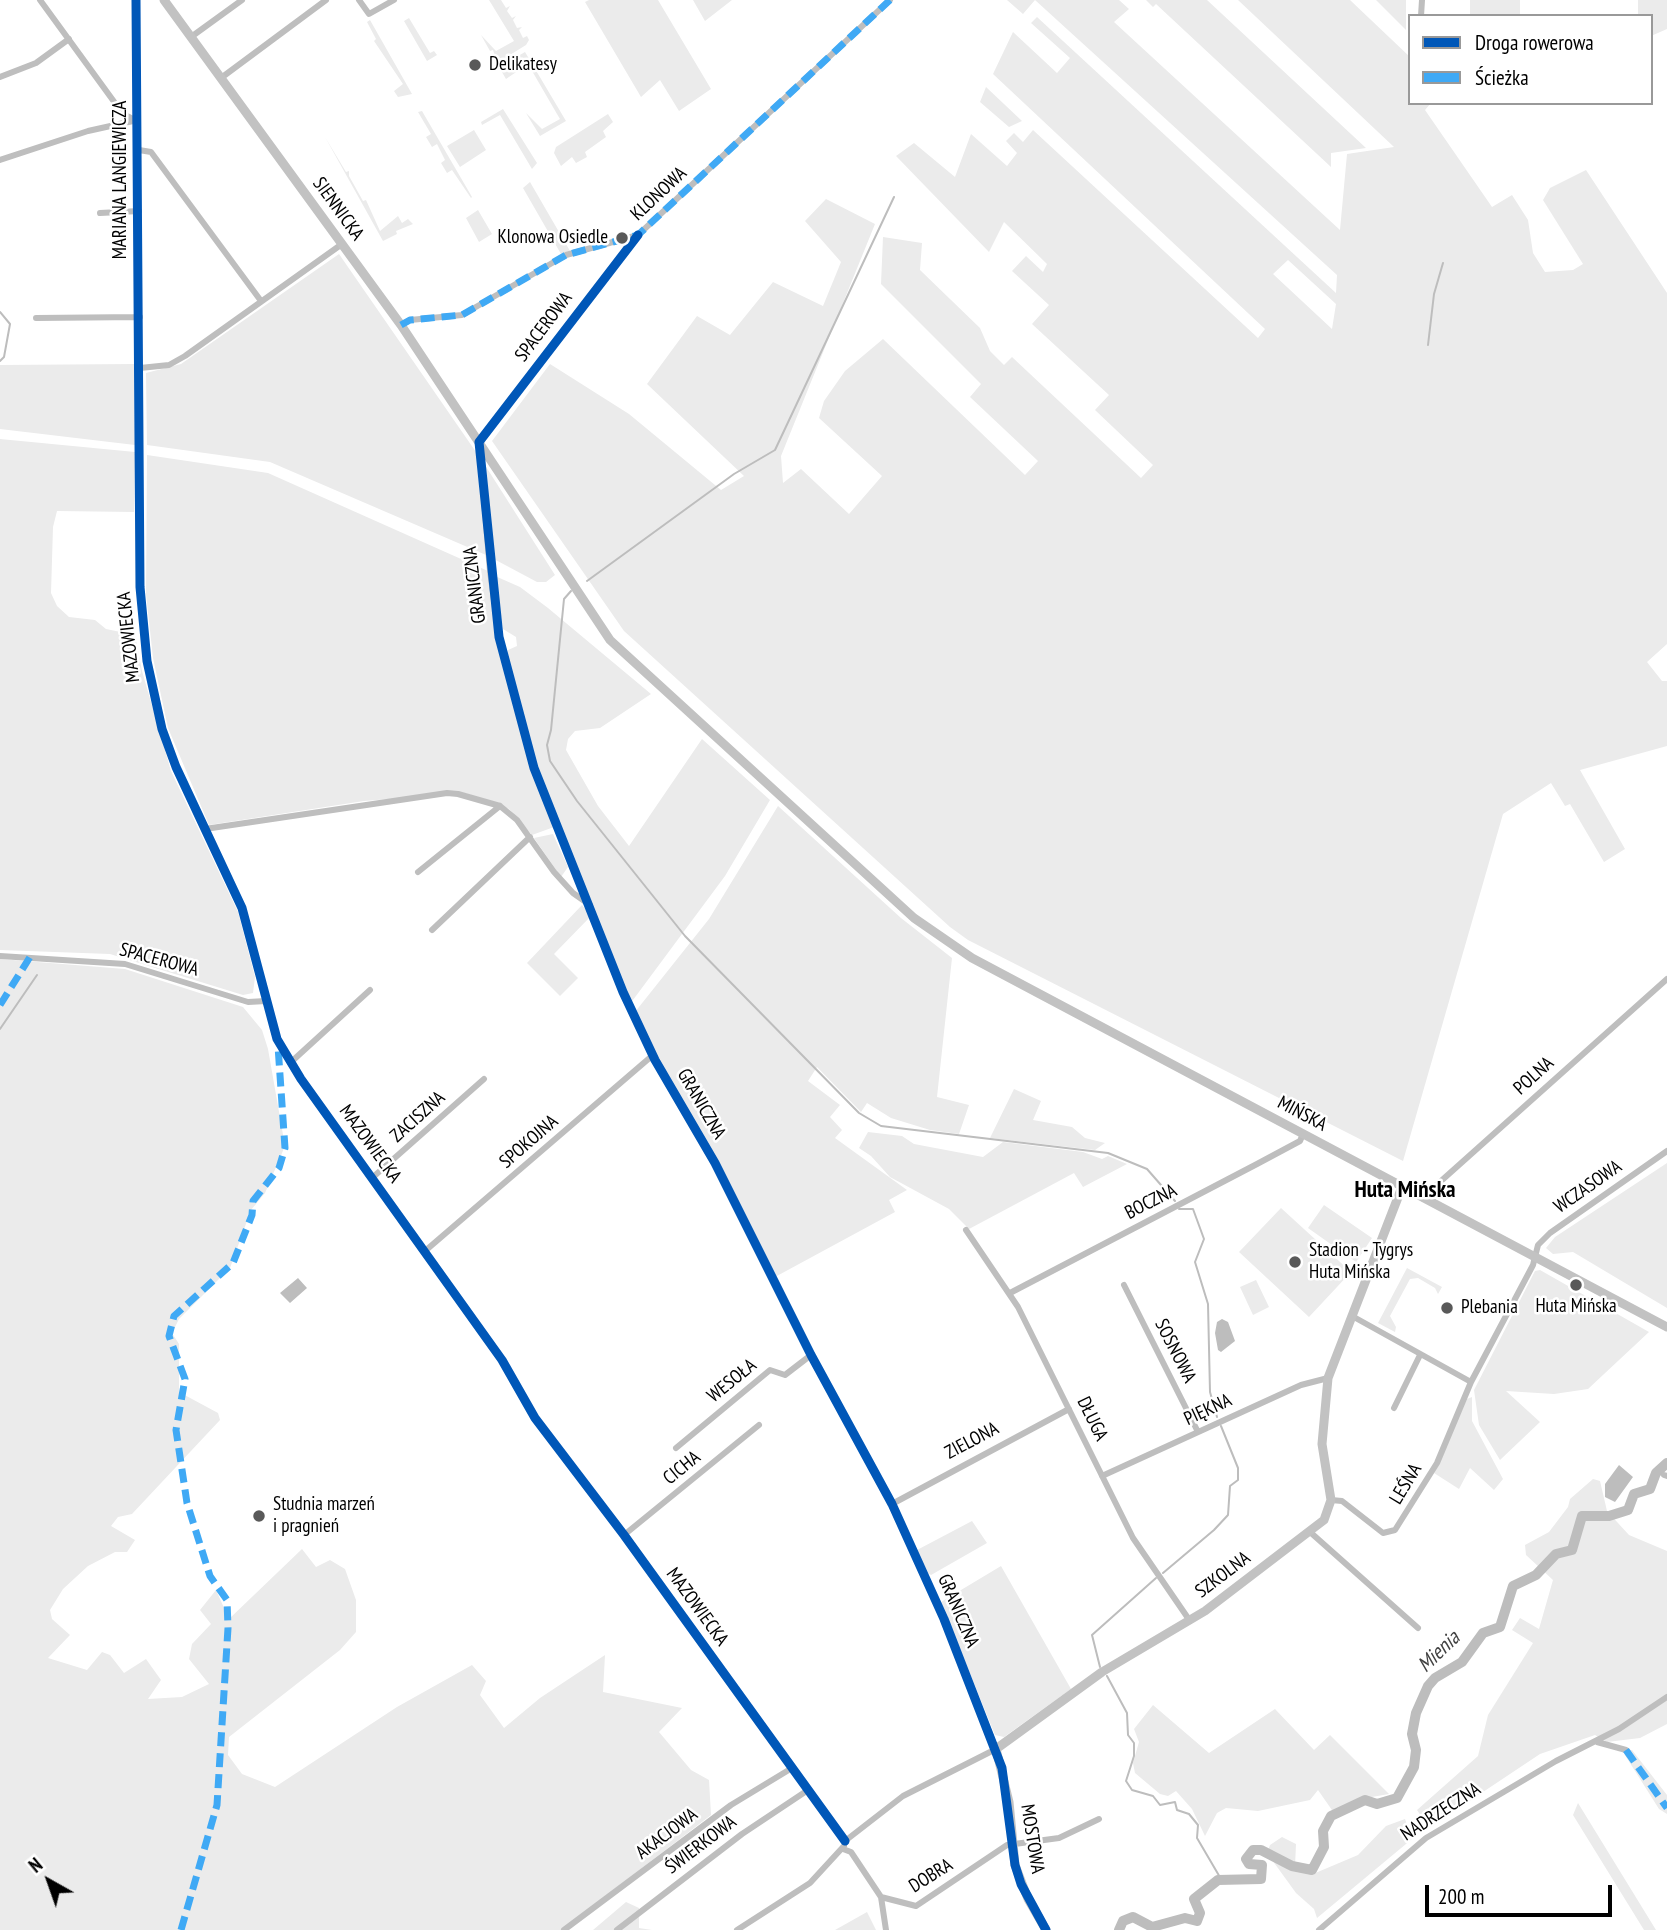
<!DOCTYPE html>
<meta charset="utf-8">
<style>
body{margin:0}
#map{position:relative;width:1667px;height:1930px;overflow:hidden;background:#fff;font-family:"PT Sans Narrow",sans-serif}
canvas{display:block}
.legend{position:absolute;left:1408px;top:14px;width:245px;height:91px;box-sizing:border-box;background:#fff;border:2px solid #999;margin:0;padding:9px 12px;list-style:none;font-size:21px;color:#000}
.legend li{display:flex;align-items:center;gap:14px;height:35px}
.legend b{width:35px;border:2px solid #999}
.north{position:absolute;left:14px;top:1846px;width:70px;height:70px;-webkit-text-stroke:5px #fff;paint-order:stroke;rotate:320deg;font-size:19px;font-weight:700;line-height:28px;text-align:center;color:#000}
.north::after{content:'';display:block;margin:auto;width:24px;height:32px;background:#000;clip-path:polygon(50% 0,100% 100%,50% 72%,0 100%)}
.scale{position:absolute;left:1425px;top:1885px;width:187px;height:32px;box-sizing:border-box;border:4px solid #000;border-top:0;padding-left:9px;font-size:21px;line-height:24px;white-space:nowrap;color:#000;-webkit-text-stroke:5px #fff;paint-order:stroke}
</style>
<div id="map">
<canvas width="1667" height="1930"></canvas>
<ul class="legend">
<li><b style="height:9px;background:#0057b8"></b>Droga rowerowa</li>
<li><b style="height:9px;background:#3fa9f5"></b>Ścieżka</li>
</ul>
<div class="north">N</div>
<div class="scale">200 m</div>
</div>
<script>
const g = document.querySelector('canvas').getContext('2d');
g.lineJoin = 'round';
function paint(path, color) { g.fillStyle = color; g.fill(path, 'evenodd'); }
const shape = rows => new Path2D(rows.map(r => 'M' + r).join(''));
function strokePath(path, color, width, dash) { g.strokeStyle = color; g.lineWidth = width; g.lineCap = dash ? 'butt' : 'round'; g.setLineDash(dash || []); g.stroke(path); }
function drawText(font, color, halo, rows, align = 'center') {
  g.font = font + ' "PT Sans Narrow",sans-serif'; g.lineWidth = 5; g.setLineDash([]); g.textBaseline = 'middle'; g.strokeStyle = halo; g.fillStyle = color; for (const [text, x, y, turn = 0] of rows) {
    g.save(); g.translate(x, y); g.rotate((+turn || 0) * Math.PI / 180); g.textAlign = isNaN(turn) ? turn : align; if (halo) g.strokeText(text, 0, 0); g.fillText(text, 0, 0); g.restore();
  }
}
const green = shape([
 [489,0,501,0,506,8,510,6,507,11,512,18,516,16,513,20,517,28,522,27,519,30,523,38,527,36,529,40,526,45,497,63,493,50,490,51,481,35,496,51,514,41],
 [589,0,658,0,711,89,679,111,660,80,641,97,585,2],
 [693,0,732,0,705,21],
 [1007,0,1119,0,1129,9,1114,22,1340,230,1347,154,1394,147,1238,0,1350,0,1410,57,1410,103,1431,103,1425,110,1492,207,1512,195,1528,220,1533,253,1545,272,1573,270,1583,264,1543,200,1550,188,1586,170,1667,293,1667,644,1647,662,1662,681,1667,681,1667,746,1580,770,1625,849,1604,862,1570,804,1565,806,1551,783,1503,814,1403,1161,968,940,950,927,624,631,492,441,550,364,629,414,721,490,744,476,647,384,697,316,730,335,773,282,823,306,841,262,805,221,826,199,875,224,781,456,783,483,801,469,849,514,882,476,819,418,824,401,845,371,883,339,1025,475,1038,461,970,397,981,384,881,284,883,237,922,243,920,270,980,328,990,351,1004,365,1012,357,1141,478,1153,465,1095,410,1109,395,1032,324,1049,305,1012,271,1026,256,1043,272,1047,264,1004,222,989,252,896,156,914,143,955,177,971,134,1007,166,1017,153,1006,141,1014,133,1023,142,1033,130,1258,338,1265,329,993,74,1013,32,1057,73,1070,58,1031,23,1037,17,1336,293,1337,275,1035,0,1023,14],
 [1288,260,1336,304,1332,329,1273,274],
 [1146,0,1207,0,1366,148,1331,153,1331,167,1156,4,1153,7],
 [1376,0,1406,0,1406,30],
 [1470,0,1520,0,1520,16,1470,16],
 [1638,0,1667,0,1667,29,1651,36,1651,16,1638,16],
 [409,18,430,53,434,51,437,55,427,61,404,21],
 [370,20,412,94,398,97,394,91,403,84,374,41,376,39,367,22],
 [525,52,566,121,540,136,526,113,542,129,560,119,557,114,528,64,506,79,499,67],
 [986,87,1022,121,1009,127,980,102],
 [503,109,537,163,532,169,500,115,482,125,481,122],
 [422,111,472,197,471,198,452,170,447,173,441,163,445,160,437,144,432,147,426,137,431,134,418,112],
 [608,114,613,122,603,131,606,137,585,152,587,157,576,163,572,157,561,166,554,153,556,147],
 [474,130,486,150,460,167,447,146],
 [325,137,346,172,349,171,349,176,363,201,366,200,380,231,398,216,402,223,408,219,413,224,396,231,397,234,383,241],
 [530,182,570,251,561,254,523,188],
 [478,210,492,234,479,242,466,218],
 [339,254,476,452,486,555,270,462,147,445,146,373,181,364],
 [134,364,135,445,0,429,0,365],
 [0,439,135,452,134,512,57,511,53,527,51,593,57,606,69,617,95,620,106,629,135,635,142,671,171,771,238,912,255,977,253,993,243,995,110,954,0,950],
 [147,455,268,473,488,571,503,660,532,770,554,827,532,835,509,809,465,793,364,801,209,825,168,728,153,658,146,594],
 [483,462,555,575,546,582,537,582,492,558],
 [495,576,520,587,548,608,651,694,600,728,575,731,568,739,566,750,598,806,629,846,702,739,770,800,725,876,630,1004,543,788,530,747,506,658,508,650,517,646,516,637,503,629],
 [778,806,901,918,952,958,937,1097,969,1105,959,1134,930,1130,891,1118,867,1103,861,1112,817,1067,808,1081,840,1105,830,1117,842,1130,835,1138,907,1190,889,1200,895,1212,775,1277,716,1159,655,1055,635,1012,709,919],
 [553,834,568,867,561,877,534,838],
 [582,905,591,916,554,954,578,978,560,996,527,963],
 [0,959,125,969,243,1007,262,1030,268,1049,285,1146,265,1193,251,1210,230,1268,179,1319,172,1333,179,1344,179,1392,218,1413,220,1420,132,1514,118,1517,111,1526,135,1540,127,1552,115,1552,88,1566,63,1589,50,1610,52,1619,70,1635,48,1658,87,1670,102,1652,110,1655,124,1673,146,1659,161,1680,148,1699,182,1697,209,1684,189,1659,192,1644,211,1624,200,1610,216,1590,229,1619,302,1549,316,1567,330,1560,345,1569,356,1600,356,1632,340,1650,229,1737,228,1755,242,1774,275,1787,397,1707,472,1665,486,1681,480,1695,504,1728,540,1698,605,1655,603,1692,682,1708,659,1732,691,1770,709,1780,711,1815,599,1901,567,1930,0,1930],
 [1014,1089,1041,1101,1033,1120,1072,1127,1085,1138,1105,1143,1095,1150,990,1138],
 [868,1132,902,1136,914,1144,983,1157,1003,1142,1083,1152,1102,1159,1108,1156,1127,1164,1083,1187,1074,1173,969,1229,949,1209,890,1177,871,1156,859,1148],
 [1667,1163,1667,1308,1573,1252,1553,1254,1546,1248,1555,1237],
 [1324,1205,1372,1238,1356,1262,1308,1228],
 [1281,1208,1351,1272,1309,1317,1239,1252],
 [1407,1268,1442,1287,1438,1294,1435,1288,1418,1278,1410,1279,1390,1316,1396,1327,1395,1332,1378,1323],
 [1540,1270,1649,1332,1588,1389,1554,1394,1506,1391,1540,1422,1500,1460,1479,1425,1474,1390,1535,1271],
 [1256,1280,1269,1307,1253,1315,1240,1287],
 [1472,1397,1472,1421,1503,1479,1494,1490,1470,1468,1459,1489,1434,1473,1467,1399],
 [1593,1479,1600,1481,1607,1511,1629,1535,1667,1551,1667,1724,1640,1738,1607,1742,1595,1735,1540,1754,1429,1828,1417,1810,1478,1756,1488,1715,1533,1643,1512,1630,1520,1618,1539,1629,1553,1580,1526,1555,1525,1545,1549,1532,1568,1507,1570,1499],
 [972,1521,987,1543,931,1575,928,1573,917,1550],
 [1001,1566,1071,1689,1004,1737,995,1735,941,1602],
 [1153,1705,1209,1753,1275,1709,1314,1750,1330,1735,1389,1794,1366,1798,1334,1813,1318,1790,1310,1800,1258,1811,1226,1808,1217,1813,1205,1836,1192,1809,1176,1791,1168,1796,1160,1794,1135,1773,1133,1763,1139,1742,1134,1729],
 [1632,1750,1667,1795,1667,1814,1659,1809,1623,1752],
 [1578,1803,1656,1930,1644,1930,1573,1815],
 [1405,1819,1412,1839,1317,1918,1314,1909,1296,1893,1267,1853,1270,1845,1282,1837,1296,1844,1295,1867,1313,1874,1358,1855,1386,1826],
 [626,1902,639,1908,639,1928,652,1930,593,1930],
 [867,1912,876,1930,835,1930]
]);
const water = shape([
 [298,1278,307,1288,290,1303,280,1293],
 [1222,1319,1228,1322,1235,1341,1221,1352,1218,1350,1215,1333,1217,1322],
 [1619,1465,1633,1477,1615,1502,1605,1497,1605,1484]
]);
const stream = shape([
 [0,312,10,324,4,357,0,361],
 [1428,345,1434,294,1443,263],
 [587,581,734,474,775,450,894,197],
 [571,591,564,599,551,730,547,745,550,761,577,801,685,936,859,1113,881,1126,1108,1153,1147,1169,1175,1201],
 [0,1029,37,975],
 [1179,1209,1193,1209,1204,1239,1195,1262,1208,1304,1210,1392,1217,1417],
 [1163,1573,1214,1530,1228,1515,1230,1486,1238,1480,1238,1468,1221,1426],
 [1100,1667,1092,1635,1156,1578],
 [1107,1676,1127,1713,1128,1735,1134,1743,1134,1756,1126,1781,1132,1790,1153,1796,1160,1805,1175,1802,1177,1810,1189,1814,1198,1825,1197,1838,1221,1879]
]);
const river = shape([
 [1119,1930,1123,1921,1133,1917,1152,1927,1185,1918,1197,1921,1200,1913,1194,1899,1218,1880,1261,1879,1262,1865,1249,1864,1246,1859,1253,1850,1261,1850,1292,1866,1312,1870,1324,1847,1323,1831,1331,1816,1365,1800,1377,1804,1397,1798,1414,1767,1416,1750,1412,1734,1416,1713,1428,1686,1435,1678,1462,1662,1483,1633,1500,1627,1513,1586,1536,1575,1556,1554,1572,1550,1582,1516,1609,1516,1628,1510,1634,1494,1650,1489,1656,1473,1667,1463]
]);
const street = shape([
 [40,0,123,114,135,120],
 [136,0,140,587,147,661,162,729,176,767,242,908,277,1039,301,1079,502,1360,535,1418,624,1535,845,1841],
 [359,0,369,14,394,0],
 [1421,16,1422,0],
 [191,37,242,0],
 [0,77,36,63,69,39],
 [221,78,326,0],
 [139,150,151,152,261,301],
 [0,160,88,131,133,121],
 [100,213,139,211],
 [638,235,479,442,490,571,499,637,534,768,618,980,655,1060,715,1163,811,1355,892,1504,944,1619,996,1749,903,1796,845,1841],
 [36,318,140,317],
 [401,325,410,320,462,315,566,255,638,235,890,0],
 [140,368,169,365,185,356,342,244],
 [205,829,447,793,458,794,500,806,517,820,554,872,573,893,590,905],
 [418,872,500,806],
 [432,930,530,837],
 [0,956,125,964,248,1002,266,1001],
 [290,1063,370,990],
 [372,1178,484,1079],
 [1422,1198,1667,979],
 [966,1230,1018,1307,1133,1538,1190,1621],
 [425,1251,653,1055],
 [1124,1285,1198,1432],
 [1010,1293,1257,1164,1300,1141,1303,1134],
 [1352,1316,1471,1382,1533,1265,1538,1245,1550,1233,1667,1151],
 [1394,1408,1420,1355],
 [676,1448,770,1370,785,1375,811,1355],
 [1664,1475,1667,1476],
 [1102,1476,1301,1385,1328,1378],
 [1331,1500,1342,1501,1383,1533,1395,1530,1437,1463,1471,1382],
 [892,1504,1069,1409],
 [1310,1532,1418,1628],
 [624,1535,759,1425],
 [1597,1742,1626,1750],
 [843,1849,851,1852,881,1897,916,1906,1007,1845,1059,1838,1099,1819],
 [881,1897,886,1930],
 [564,1930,731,1805,792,1768],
 [617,1930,742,1834,808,1790],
 [737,1930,810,1883,844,1846],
 [1319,1930,1426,1838,1556,1761,1619,1729,1667,1697]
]);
const secondary = shape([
 [164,0,401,325,610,640,914,918,972,958,1667,1327],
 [1046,1930,1028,1899,1015,1865,1009,1802,996,1749,1102,1672,1205,1611,1324,1520,1331,1500,1322,1444,1328,1378,1402,1187]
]);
const quiet = shape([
 [401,325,410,320,462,315,566,255,638,235,890,0],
 [0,1005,30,957],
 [1626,1750,1667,1808],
 [181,1930,217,1805,228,1628,227,1600,210,1576,187,1503,176,1430,185,1379,169,1336,174,1316,233,1263,252,1215,253,1201,279,1168,285,1148,278,1046]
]);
const cycleway = shape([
 [136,0,140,587,147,661,162,729,176,767,242,908,277,1039,301,1079,502,1360,535,1418,624,1535,845,1841],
 [638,235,479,442,499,637,534,768,623,992,655,1060,715,1163,811,1355,892,1504,944,1619,1002,1768,1015,1865,1021,1884,1046,1930]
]);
const markers = [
 [475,65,7,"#595959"],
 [622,238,7,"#595959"],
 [1295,1262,7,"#595959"],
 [1576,1285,7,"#595959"],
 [1447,1308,7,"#595959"],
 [259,1516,7,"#595959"]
];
const poiNames = [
 ["Delikatesy",489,65],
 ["Klonowa Osiedle",608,238,"right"],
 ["Stadion - Tygrys",1309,1251],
 ["Huta Mińska",1309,1273],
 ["Huta Mińska",1576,1307,"center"],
 ["Plebania",1461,1308],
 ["Studnia marzeń",273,1505],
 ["i pragnień",273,1527]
];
const streetNames = [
 ["MARIANA LANGIEWICZA",121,180,-90],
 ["KLONOWA",659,194,-43],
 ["SIENNICKA",338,209,54],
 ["SPACEROWA",544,327,-53],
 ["GRANICZNA",475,585,-97],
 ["MAZOWIECKA",129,637,-96],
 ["SPACEROWA",159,960,15],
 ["POLNA",1534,1076,-42],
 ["GRANICZNA",701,1104,60],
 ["MIŃSKA",1302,1114,28],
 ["ZACISZNA",418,1117,-42],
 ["SPOKOJNA",529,1142,-41],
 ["MAZOWIECKA",370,1144,54],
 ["WCZASOWA",1588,1187,-35],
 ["BOCZNA",1151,1202,-27],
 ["SOSNOWA",1175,1351,63],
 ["WESOŁA",732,1381,-39],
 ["PIĘKNA",1208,1410,-25],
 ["DŁUGA",1092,1419,64],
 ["ZIELONA",972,1441,-28],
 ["CICHA",682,1468,-39],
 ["LEŚNA",1406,1484,-59],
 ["SZKOLNA",1223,1575,-37],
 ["MAZOWIECKA",697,1607,54],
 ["GRANICZNA",958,1611,67],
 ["NADRZECZNA",1441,1812,-33],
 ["AKACJOWA",667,1834,-37],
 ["MOSTOWA",1032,1839,81],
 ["ŚWIERKOWA",701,1845,-37],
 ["DOBRA",931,1876,-32]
];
const waterNames = [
 ["Mienia",1439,1652,-44]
];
const quarterNames = [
 ["Huta Mińska",1405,1190]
];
paint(green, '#ebebeb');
paint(water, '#bdbdbd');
strokePath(stream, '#bdbdbd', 2);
strokePath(river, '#bdbdbd', 10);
strokePath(street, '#bebebe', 6);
strokePath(secondary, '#c2c2c2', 9);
strokePath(quiet, '#3fa9f5', 7, [14, 7]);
strokePath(cycleway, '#0057b8', 9);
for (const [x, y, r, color] of markers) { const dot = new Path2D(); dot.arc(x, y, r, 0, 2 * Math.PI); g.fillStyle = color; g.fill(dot); strokePath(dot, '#fff', 2.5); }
drawText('19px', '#000', '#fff', poiNames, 'left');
drawText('19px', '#000', '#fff', streetNames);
drawText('italic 21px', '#424242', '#fff', waterNames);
drawText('bold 23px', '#000', '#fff', quarterNames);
</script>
